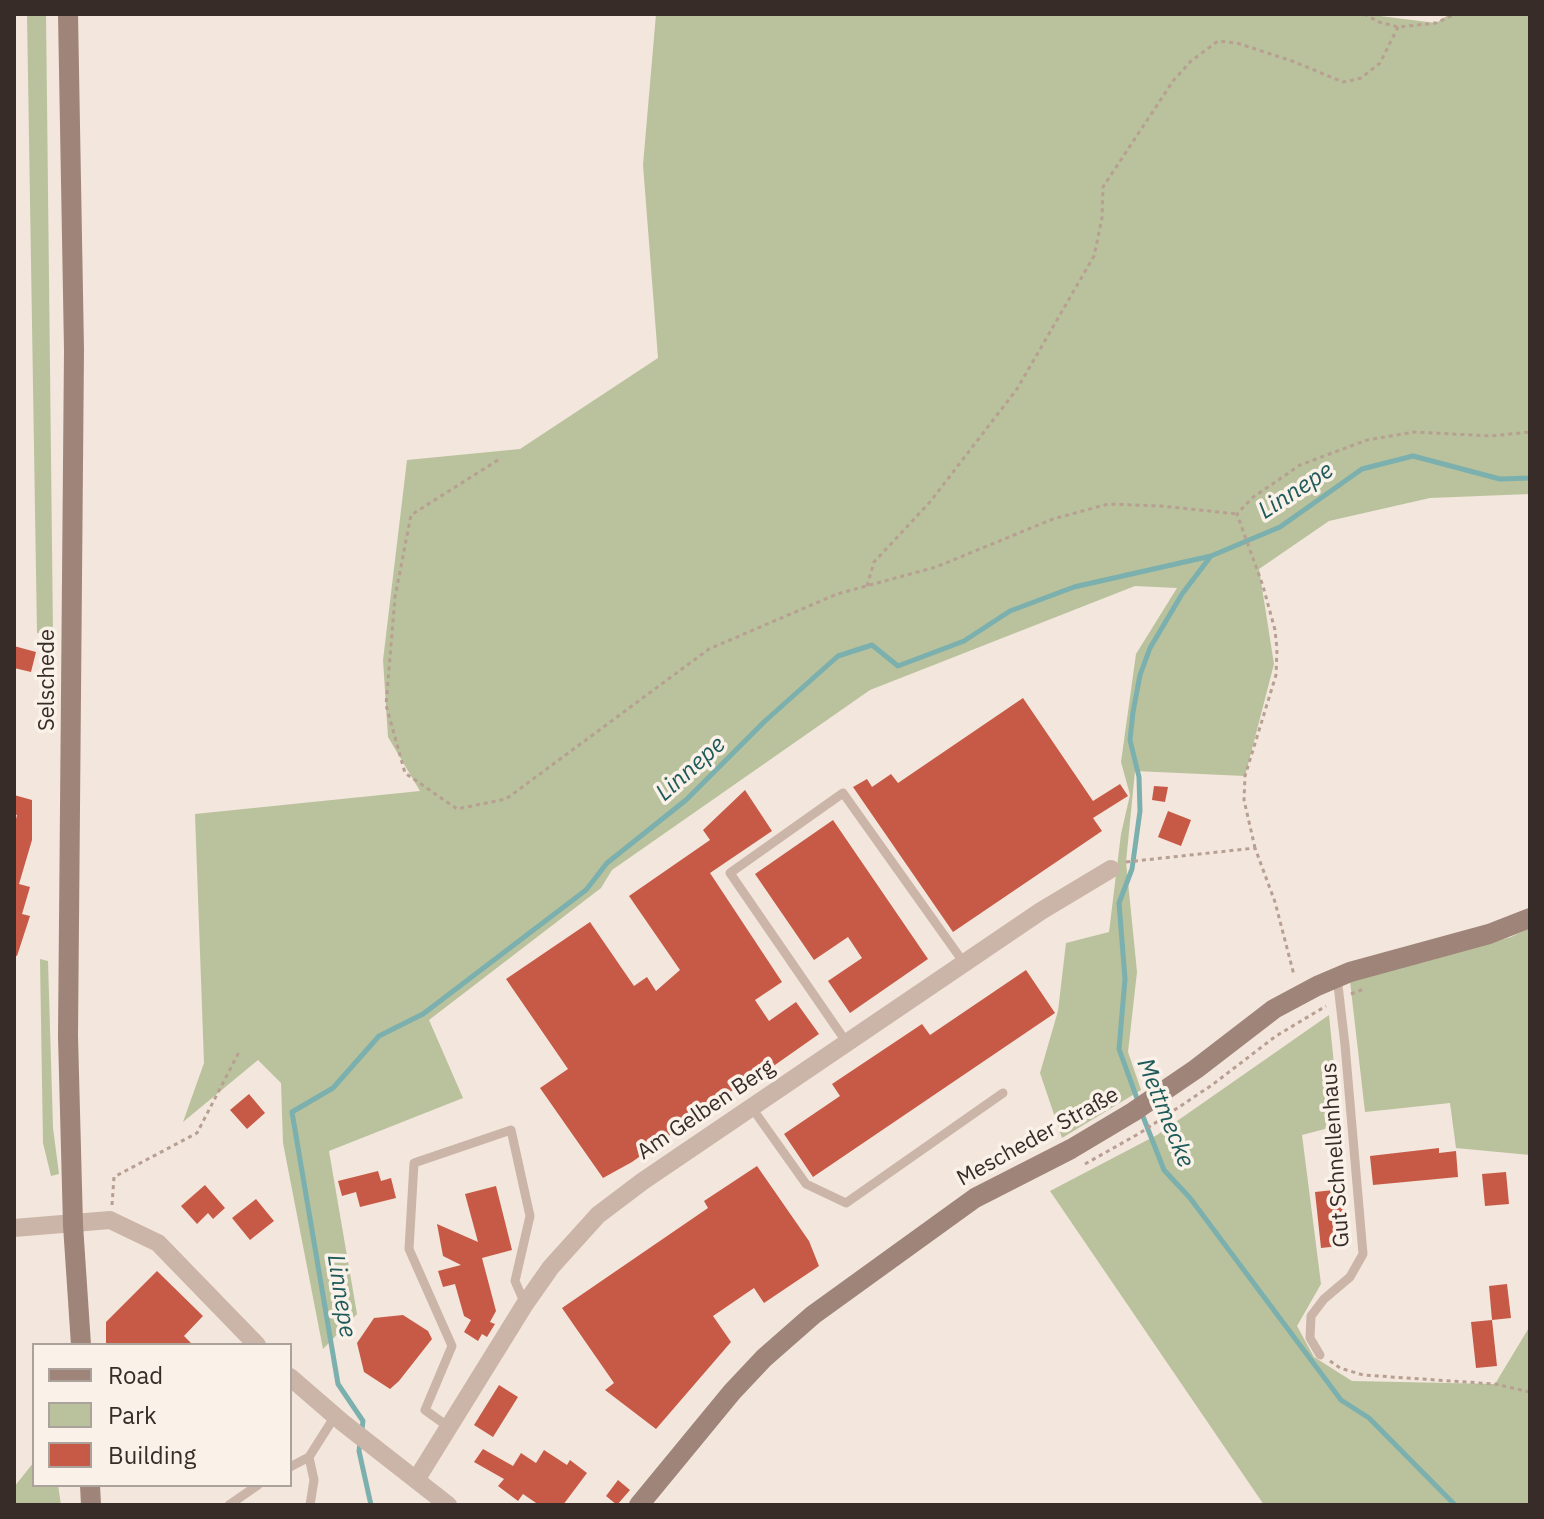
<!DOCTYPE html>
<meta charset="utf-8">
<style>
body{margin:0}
#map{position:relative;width:1544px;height:1519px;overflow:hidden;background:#f3e6dc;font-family:"IBM Plex Sans",sans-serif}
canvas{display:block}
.frame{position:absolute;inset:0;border:16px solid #382c28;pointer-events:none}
.legend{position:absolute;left:32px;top:1343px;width:260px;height:144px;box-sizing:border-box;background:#faf1e9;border:2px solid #aca29c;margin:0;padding:10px 14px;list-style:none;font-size:24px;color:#382c28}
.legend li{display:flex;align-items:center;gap:16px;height:40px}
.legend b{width:40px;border:2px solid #aca29c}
</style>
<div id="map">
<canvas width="1544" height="1519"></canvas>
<div class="frame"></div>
<ul class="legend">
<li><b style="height:10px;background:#9f8479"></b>Road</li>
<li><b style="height:22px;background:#b9c29c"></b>Park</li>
<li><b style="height:22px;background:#c75a46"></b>Building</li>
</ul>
</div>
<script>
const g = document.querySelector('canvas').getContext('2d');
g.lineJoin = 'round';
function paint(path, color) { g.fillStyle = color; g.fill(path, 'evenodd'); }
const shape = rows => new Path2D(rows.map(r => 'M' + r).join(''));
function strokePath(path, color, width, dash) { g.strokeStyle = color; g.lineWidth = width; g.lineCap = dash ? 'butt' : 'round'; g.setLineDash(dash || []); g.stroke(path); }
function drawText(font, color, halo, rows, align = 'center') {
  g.font = font + ' "IBM Plex Sans",sans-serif'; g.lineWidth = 7; g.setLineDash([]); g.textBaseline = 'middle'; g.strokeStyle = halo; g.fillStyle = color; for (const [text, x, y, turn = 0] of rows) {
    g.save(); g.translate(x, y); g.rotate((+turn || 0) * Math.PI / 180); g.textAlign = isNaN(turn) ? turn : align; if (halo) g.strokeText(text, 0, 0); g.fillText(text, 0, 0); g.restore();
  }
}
const green = shape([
 [27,14,46,14,53,634,37,633],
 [656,14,1364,14,1436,23,1450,14,1530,14,1530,494,1430,498,1329,521,1259,569,1274,664,1245,776,1135,771,1126,862,1137,972,1128,1052,1141,1090,1062,1138,1040,1073,1058,1011,1066,943,1109,932,1121,834,1130,795,1121,762,1136,654,1177,588,1135,586,870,690,612,870,601,888,429,1020,463,1098,329,1151,357,1314,323,1349,283,1143,281,1083,258,1060,183,1122,204,1063,195,814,420,791,388,737,383,660,407,460,520,449,658,358,643,165],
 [1530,928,1530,1155,1456,1148,1450,1103,1365,1112,1350,981,1511,937],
 [40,959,48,961,53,1128,59,1174,51,1176,43,1143],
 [1329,1015,1340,1125,1302,1135,1321,1284,1297,1326,1314,1357,1352,1381,1495,1384,1530,1326,1530,1505,1264,1505,1050,1191,1157,1135],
 [34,1462,34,1485,58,1485,61,1505,14,1505,14,1487]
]);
const stream = shape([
 [1139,1104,1119,1049,1125,979,1119,903,1132,869,1140,811,1139,777,1130,740,1133,712,1140,675,1150,648,1182,594,1211,556],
 [1142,1114,1164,1170,1190,1198,1341,1400,1369,1418,1455,1505],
 [362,1429,363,1421,338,1384,292,1112,333,1088,379,1036,423,1014,586,890,607,863,686,800,765,721,838,656,872,645,898,666,964,641,1010,611,1074,587,1211,556,1280,527,1362,469,1413,456,1500,479,1530,478],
 [360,1443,359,1451,371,1505]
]);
const building = shape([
 [14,646,36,652,31,672,14,668],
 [1023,698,1093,801,1120,784,1128,796,1093,818,1102,831,953,932,853,787,867,779,872,787,891,774,898,783],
 [1154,786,1168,787,1165,802,1152,800],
 [745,790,772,831,710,873,782,982,755,1000,769,1021,796,1002,819,1034,745,1086,743,1083,632,1162,603,1178,540,1088,568,1069,506,979,590,922,634,986,647,977,656,991,680,970,629,896,710,840,703,830],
 [14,795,32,800,32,840,19,884,30,887,22,914,30,916,17,956,14,955,14,827,17,815,14,814],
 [1168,811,1191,820,1181,846,1158,837],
 [833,820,928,959,850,1013,828,981,862,958,848,937,814,960,755,874],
 [1026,970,1055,1013,813,1177,784,1134,840,1096,832,1084,922,1024,930,1035],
 [249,1094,265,1113,247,1129,230,1110],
 [1439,1148,1439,1153,1456,1151,1458,1177,1373,1185,1370,1156],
 [757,1166,809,1241,819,1266,764,1303,754,1288,713,1316,731,1342,656,1429,605,1390,614,1383,562,1308,708,1208,704,1201],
 [378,1171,381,1181,391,1178,396,1198,360,1207,356,1192,342,1196,338,1181],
 [1506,1172,1509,1204,1485,1206,1482,1174],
 [205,1185,225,1208,213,1219,208,1213,197,1224,181,1206],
 [496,1186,512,1250,482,1258,496,1311,490,1322,495,1324,487,1337,482,1334,478,1341,464,1332,471,1320,464,1316,455,1284,443,1287,438,1271,461,1265,443,1256,437,1224,478,1242,465,1194],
 [1343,1189,1349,1245,1321,1248,1315,1192],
 [256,1199,274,1221,250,1240,232,1218],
 [157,1271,203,1316,184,1336,193,1345,106,1345,106,1322],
 [1507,1284,1511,1318,1492,1320,1489,1286],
 [403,1315,428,1331,432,1339,399,1381,390,1389,364,1372,357,1343,374,1318],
 [1492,1320,1497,1366,1476,1368,1471,1322],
 [499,1385,518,1397,493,1437,474,1425],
 [483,1449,513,1466,521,1453,536,1463,544,1450,567,1465,570,1460,587,1473,563,1505,539,1505,523,1494,518,1501,498,1486,504,1479,474,1462],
 [618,1480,630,1490,617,1505,606,1496]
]);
const path = shape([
 [1364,14,1379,22,1398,27,1436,23,1455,14],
 [498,460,411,515,395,597,386,705,405,773,457,809,506,799,709,649,837,594,936,567,1053,519,1108,504,1161,506,1237,514],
 [867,586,874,562,930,502,1017,389,1094,256,1102,218,1103,187,1173,81,1191,61,1218,41,1237,43,1292,61,1343,82,1353,80,1361,78,1380,63,1398,27],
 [1255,848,1244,800,1245,776,1276,675,1277,649,1275,630,1263,586,1237,514,1252,498,1300,465,1367,440,1414,432,1491,436,1530,432],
 [1126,862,1255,848,1275,902,1294,975],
 [1351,994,1366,988],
 [1085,1164,1140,1133,1212,1085,1276,1036,1326,1006],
 [112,1205,114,1177,197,1133,239,1052],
 [1330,1361,1340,1368,1363,1375,1495,1384,1530,1392]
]);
const lane = shape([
 [847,1043,730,873,843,793,964,963],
 [752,1108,806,1184,846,1203,1003,1093],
 [1320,1355,1310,1338,1311,1316,1324,1299,1350,1277,1363,1254,1345,1045,1337,977],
 [450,1428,425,1410,452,1346,409,1249,414,1163,511,1130,530,1216,515,1281,525,1304],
 [309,1457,314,1480,310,1505],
 [290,1467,309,1457,335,1416],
 [229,1505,258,1485]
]);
const street = shape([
 [14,1228,110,1220,158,1243,257,1345],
 [290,1377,342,1422,448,1505],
 [416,1480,525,1304,551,1267,598,1215,643,1181,1041,911,1111,869]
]);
const secondary = shape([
 [68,14,74,350,68,1036,73,1225,81,1345],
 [90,1485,91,1505],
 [639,1505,732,1392,764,1358,813,1315,975,1198,1071,1149,1133,1112,1196,1069,1274,1009,1317,986,1350,972,1489,934,1530,918]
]);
const streetNames = [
 ["Selschede",48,680,-90],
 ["Am Gelben Berg",706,1110,-34],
 ["Mescheder Straße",1038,1137,-29],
 ["Gut Schnellenhaus",1336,1155,-94]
];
const waterNames = [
 ["Linnepe",1296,491,-33],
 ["Linnepe",691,769,-42],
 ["Mettmecke",1165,1113,68],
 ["Linnepe",341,1296,81]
];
paint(green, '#b9c29c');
strokePath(stream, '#7bb0ae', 5);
paint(building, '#c75a46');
strokePath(path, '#b79f92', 3, [4, 4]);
strokePath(lane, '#cbb5a8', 9);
strokePath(street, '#cbb5a8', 18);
strokePath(secondary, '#9f8479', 20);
drawText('22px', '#382c28', '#faf1e9', streetNames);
drawText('italic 24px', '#1d5a59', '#faf1e9', waterNames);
</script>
